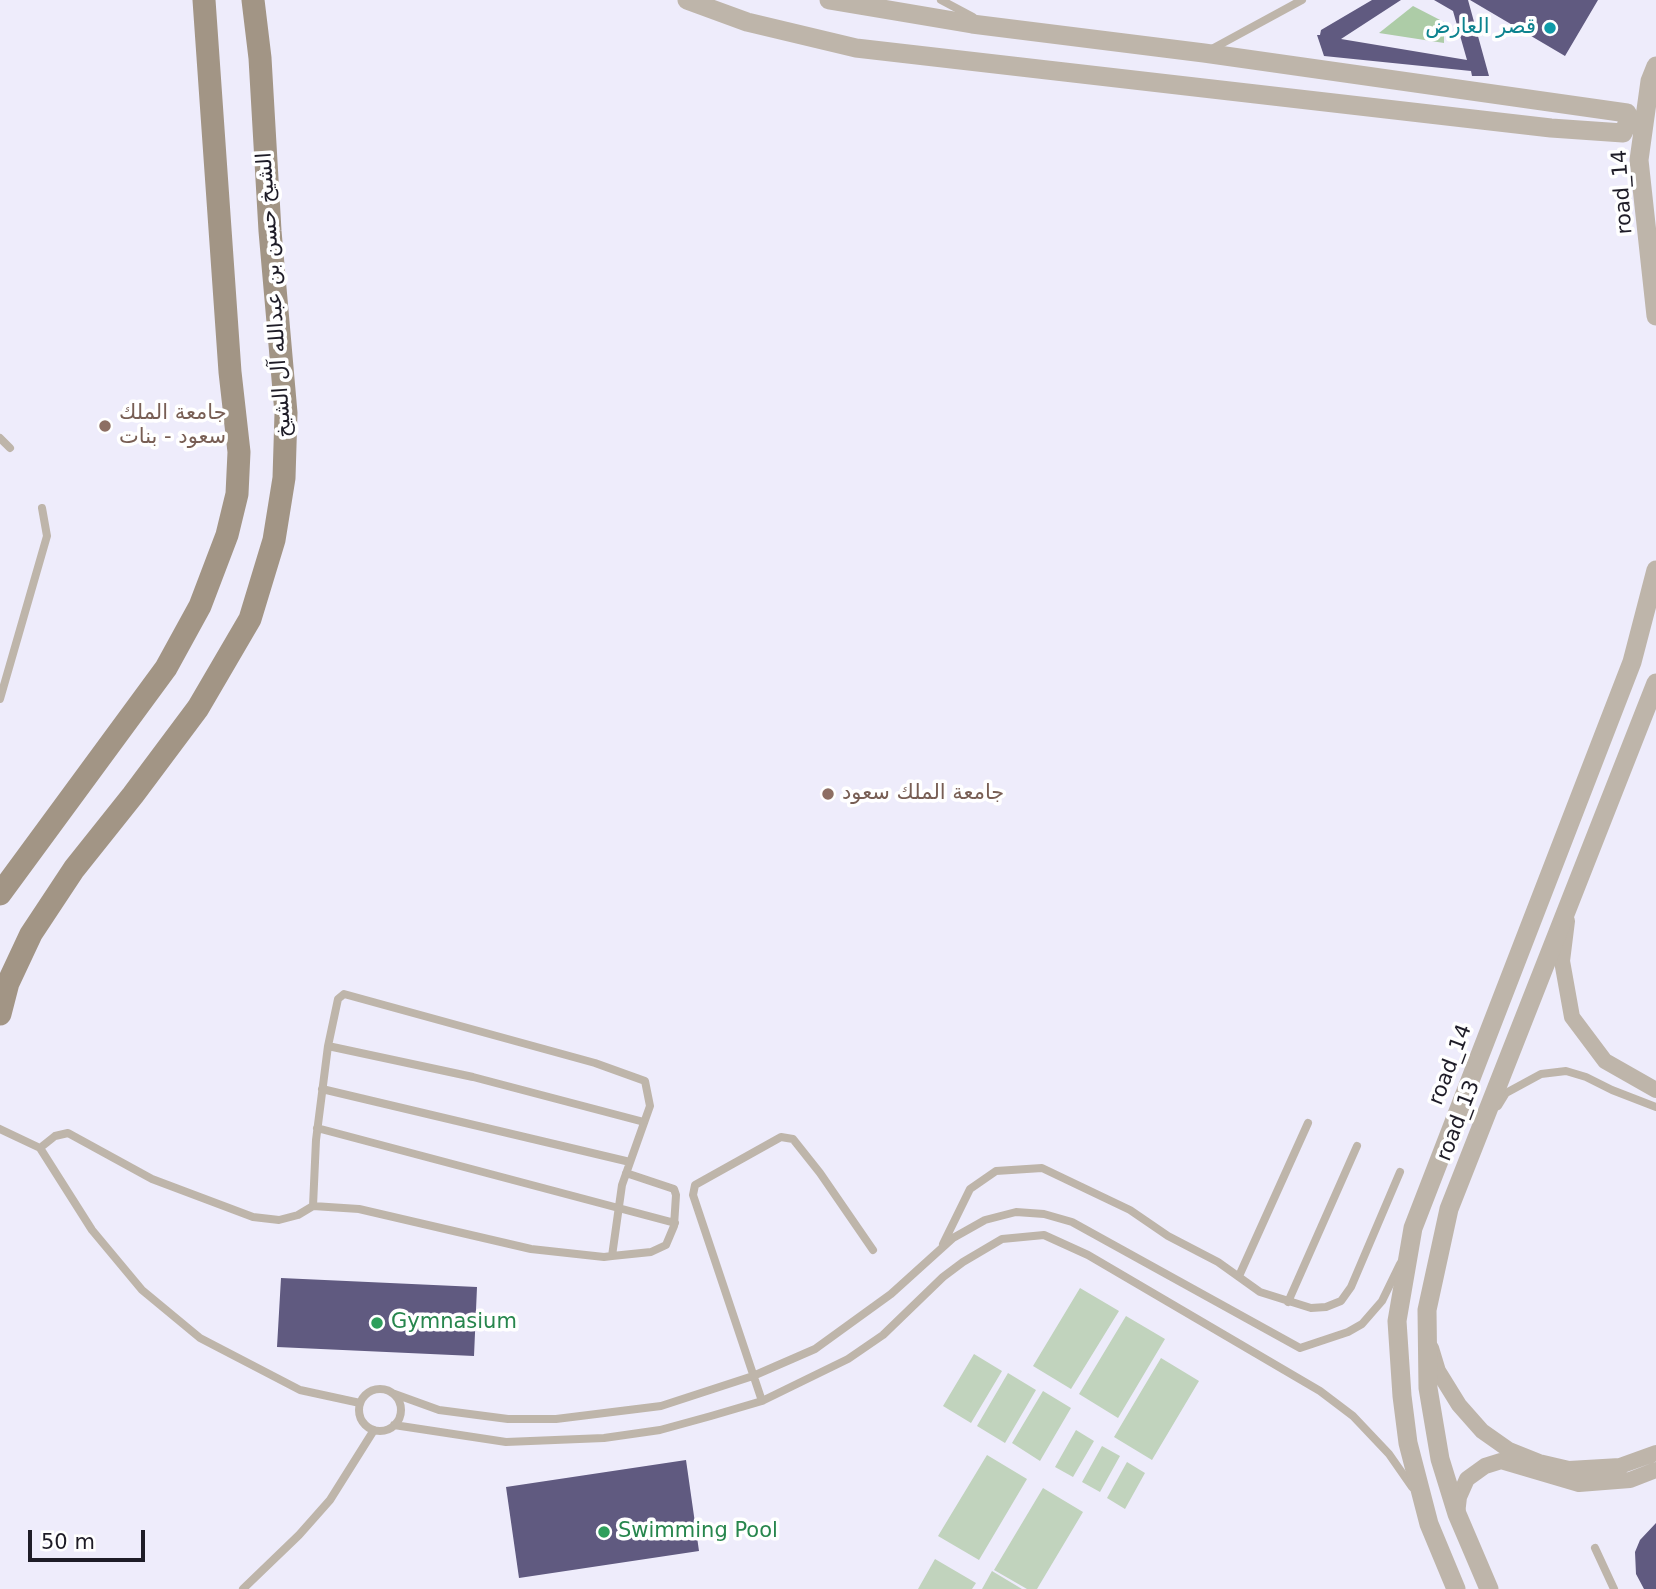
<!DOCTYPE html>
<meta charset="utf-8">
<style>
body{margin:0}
#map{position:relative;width:1656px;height:1589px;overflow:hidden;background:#f6f5fb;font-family:"DejaVu Sans",sans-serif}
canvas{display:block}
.scale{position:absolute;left:28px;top:1530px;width:117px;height:32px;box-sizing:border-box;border:4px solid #1e1c27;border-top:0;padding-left:9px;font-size:21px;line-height:24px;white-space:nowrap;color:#1e1c27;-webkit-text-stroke:5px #fff;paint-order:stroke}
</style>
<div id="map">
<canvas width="1656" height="1589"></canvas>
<div class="scale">50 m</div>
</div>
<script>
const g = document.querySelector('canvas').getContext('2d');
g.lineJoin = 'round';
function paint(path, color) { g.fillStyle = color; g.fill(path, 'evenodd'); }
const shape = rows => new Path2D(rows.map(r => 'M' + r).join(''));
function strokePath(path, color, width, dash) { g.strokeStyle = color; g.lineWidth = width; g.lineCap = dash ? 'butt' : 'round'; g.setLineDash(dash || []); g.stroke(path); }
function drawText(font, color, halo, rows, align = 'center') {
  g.font = font + ' "DejaVu Sans","Noto Sans Arabic",sans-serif'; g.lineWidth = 7; g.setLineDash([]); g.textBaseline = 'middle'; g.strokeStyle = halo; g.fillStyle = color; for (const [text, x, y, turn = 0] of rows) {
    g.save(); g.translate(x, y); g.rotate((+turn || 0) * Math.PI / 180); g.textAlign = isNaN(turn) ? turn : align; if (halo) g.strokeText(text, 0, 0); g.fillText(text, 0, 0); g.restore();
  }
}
const built = shape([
 [0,0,1656,0,1656,1589,0,1589]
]);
const green = shape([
 [1080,1288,1119,1311,1071,1389,1033,1366],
 [1126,1316,1165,1339,1118,1418,1079,1394],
 [974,1354,1002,1371,971,1423,943,1406],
 [1161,1358,1199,1381,1152,1460,1114,1437],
 [1008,1373,1036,1390,1005,1443,977,1426],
 [1043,1391,1071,1408,1040,1461,1012,1443],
 [1076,1430,1094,1441,1073,1477,1055,1467],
 [1102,1446,1120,1456,1100,1492,1082,1482],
 [987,1455,1027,1479,979,1560,938,1536],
 [1127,1462,1145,1473,1125,1509,1107,1498],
 [1043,1488,1083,1512,1037,1589,1027,1589,994,1570],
 [935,1559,976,1583,972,1589,918,1589],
 [992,1571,1022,1589,982,1589]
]);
const forest = shape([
 [1413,6,1444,22,1444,43,1379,33]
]);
const building = shape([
 [1372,0,1401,0,1341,39,1467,60,1453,11,1434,0,1468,0,1489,76,1472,76,1471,71,1324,56,1317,35,1320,35,1321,30],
 [1470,0,1598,0,1565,56],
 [281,1278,477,1287,474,1356,277,1347],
 [686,1460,699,1551,519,1578,506,1487],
 [1656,1523,1656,1589,1644,1589,1636,1574,1635,1552,1640,1540]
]);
const service = shape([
 [941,0,973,17],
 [1210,50,1302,0],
 [0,438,10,448],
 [0,699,47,536,42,508],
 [328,1046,473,1077,644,1122],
 [322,1089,630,1162],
 [1498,1106,1506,1093,1541,1074,1566,1071,1586,1077,1612,1090,1656,1107],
 [317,1128,675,1223],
 [0,1129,40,1148,92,1230,142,1290,200,1338,300,1390,360,1403],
 [40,1148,55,1136,68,1133,152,1179,253,1217,279,1220,298,1215,313,1206,359,1209,531,1249,604,1257,612,1256,622,1185,650,1106,645,1081,595,1063,344,994,338,999,328,1046,316,1140,313,1206],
 [943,1244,970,1189,996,1171,1042,1168,1130,1210,1168,1236,1218,1262,1260,1292,1311,1308,1326,1307,1341,1301,1351,1287,1400,1172],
 [612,1256,651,1252,666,1245,674,1226,676,1195,674,1189,626,1173],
 [1239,1276,1308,1123],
 [1288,1302,1357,1146],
 '359 1410a21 21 0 1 1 42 0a21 21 0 1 1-42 0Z',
 [392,1393,439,1410,508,1419,556,1419,661,1406,753,1376,815,1349,891,1294,953,1238,985,1220,1016,1212,1044,1214,1072,1222,1300,1348,1348,1332,1362,1324,1382,1301,1400,1264],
 [762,1401,693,1195,695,1185,781,1137,793,1139,820,1173,873,1250],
 [394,1425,506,1442,604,1438,660,1430,711,1416,762,1401,848,1359,883,1335,943,1277,963,1262,1002,1239,1044,1235,1088,1255,1320,1391,1353,1416,1389,1454,1412,1487],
 [1595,1548,1614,1589],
 [243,1589,299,1535,330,1500,374,1430]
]);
const minor = shape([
 [1567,921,1562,961,1572,1017,1605,1061,1656,1090],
 [1431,1348,1438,1371,1459,1405,1482,1431,1509,1450,1539,1462,1569,1469,1620,1466,1656,1453],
 [1457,1514,1459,1497,1467,1479,1485,1466,1501,1461,1579,1484,1630,1480,1656,1470]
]);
const tertiary = shape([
 [687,0,747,22,856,48,1551,128,1623,133,1627,124,1627,113,1204,53,972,24,829,0],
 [1656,66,1650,81,1639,160,1656,316],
 [1456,1589,1429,1524,1408,1443,1402,1396,1397,1321,1413,1228,1632,662,1656,570],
 [1489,1589,1457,1514,1440,1459,1428,1388,1427,1310,1449,1209,1656,683]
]);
const secondary = shape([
 [0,894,166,668,200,606,227,535,237,494,239,452,230,372,204,0],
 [0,1014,8,983,31,934,74,869,133,795,198,708,250,619,274,540,284,478,286,413,270,231,260,58,253,0]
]);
const markers = [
 [1550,28,7,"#0f9aa8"],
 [105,426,7,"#8d6e63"],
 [828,794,7,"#8d6e63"],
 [377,1323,7,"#2e9e5b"],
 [604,1532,7,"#2e9e5b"]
];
const cultureNames = [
 ["قصر العارض",1536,28]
];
const streetNames = [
 ["road_14",1623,192,-94],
 ["الشيخ حسن بن عبدالله آل الشيخ",275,295,-94],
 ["road_14",1451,1065,-69],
 ["road_13",1459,1121,-69]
];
const educationNames = [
 ["جامعة الملك",119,414],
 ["سعود - بنات",119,438],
 ["جامعة الملك سعود",842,794]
];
const leisureNames = [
 ["Gymnasium",391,1323],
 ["Swimming Pool",618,1532]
];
paint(built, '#eeecfb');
paint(green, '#c1d3bd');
paint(forest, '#adcca7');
paint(building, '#605a80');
strokePath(service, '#beb5aa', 8);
strokePath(minor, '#beb5aa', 16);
strokePath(tertiary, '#beb5aa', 19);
strokePath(secondary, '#a29585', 23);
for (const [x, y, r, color] of markers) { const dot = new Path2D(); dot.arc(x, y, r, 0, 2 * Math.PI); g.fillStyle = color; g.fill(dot); strokePath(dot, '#fff', 2.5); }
drawText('21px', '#0d838f', '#fff', cultureNames, 'right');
drawText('21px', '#1e1c27', '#fff', streetNames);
drawText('21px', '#785e54', '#fff', educationNames, 'left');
drawText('21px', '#27864d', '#fff', leisureNames, 'left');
</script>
